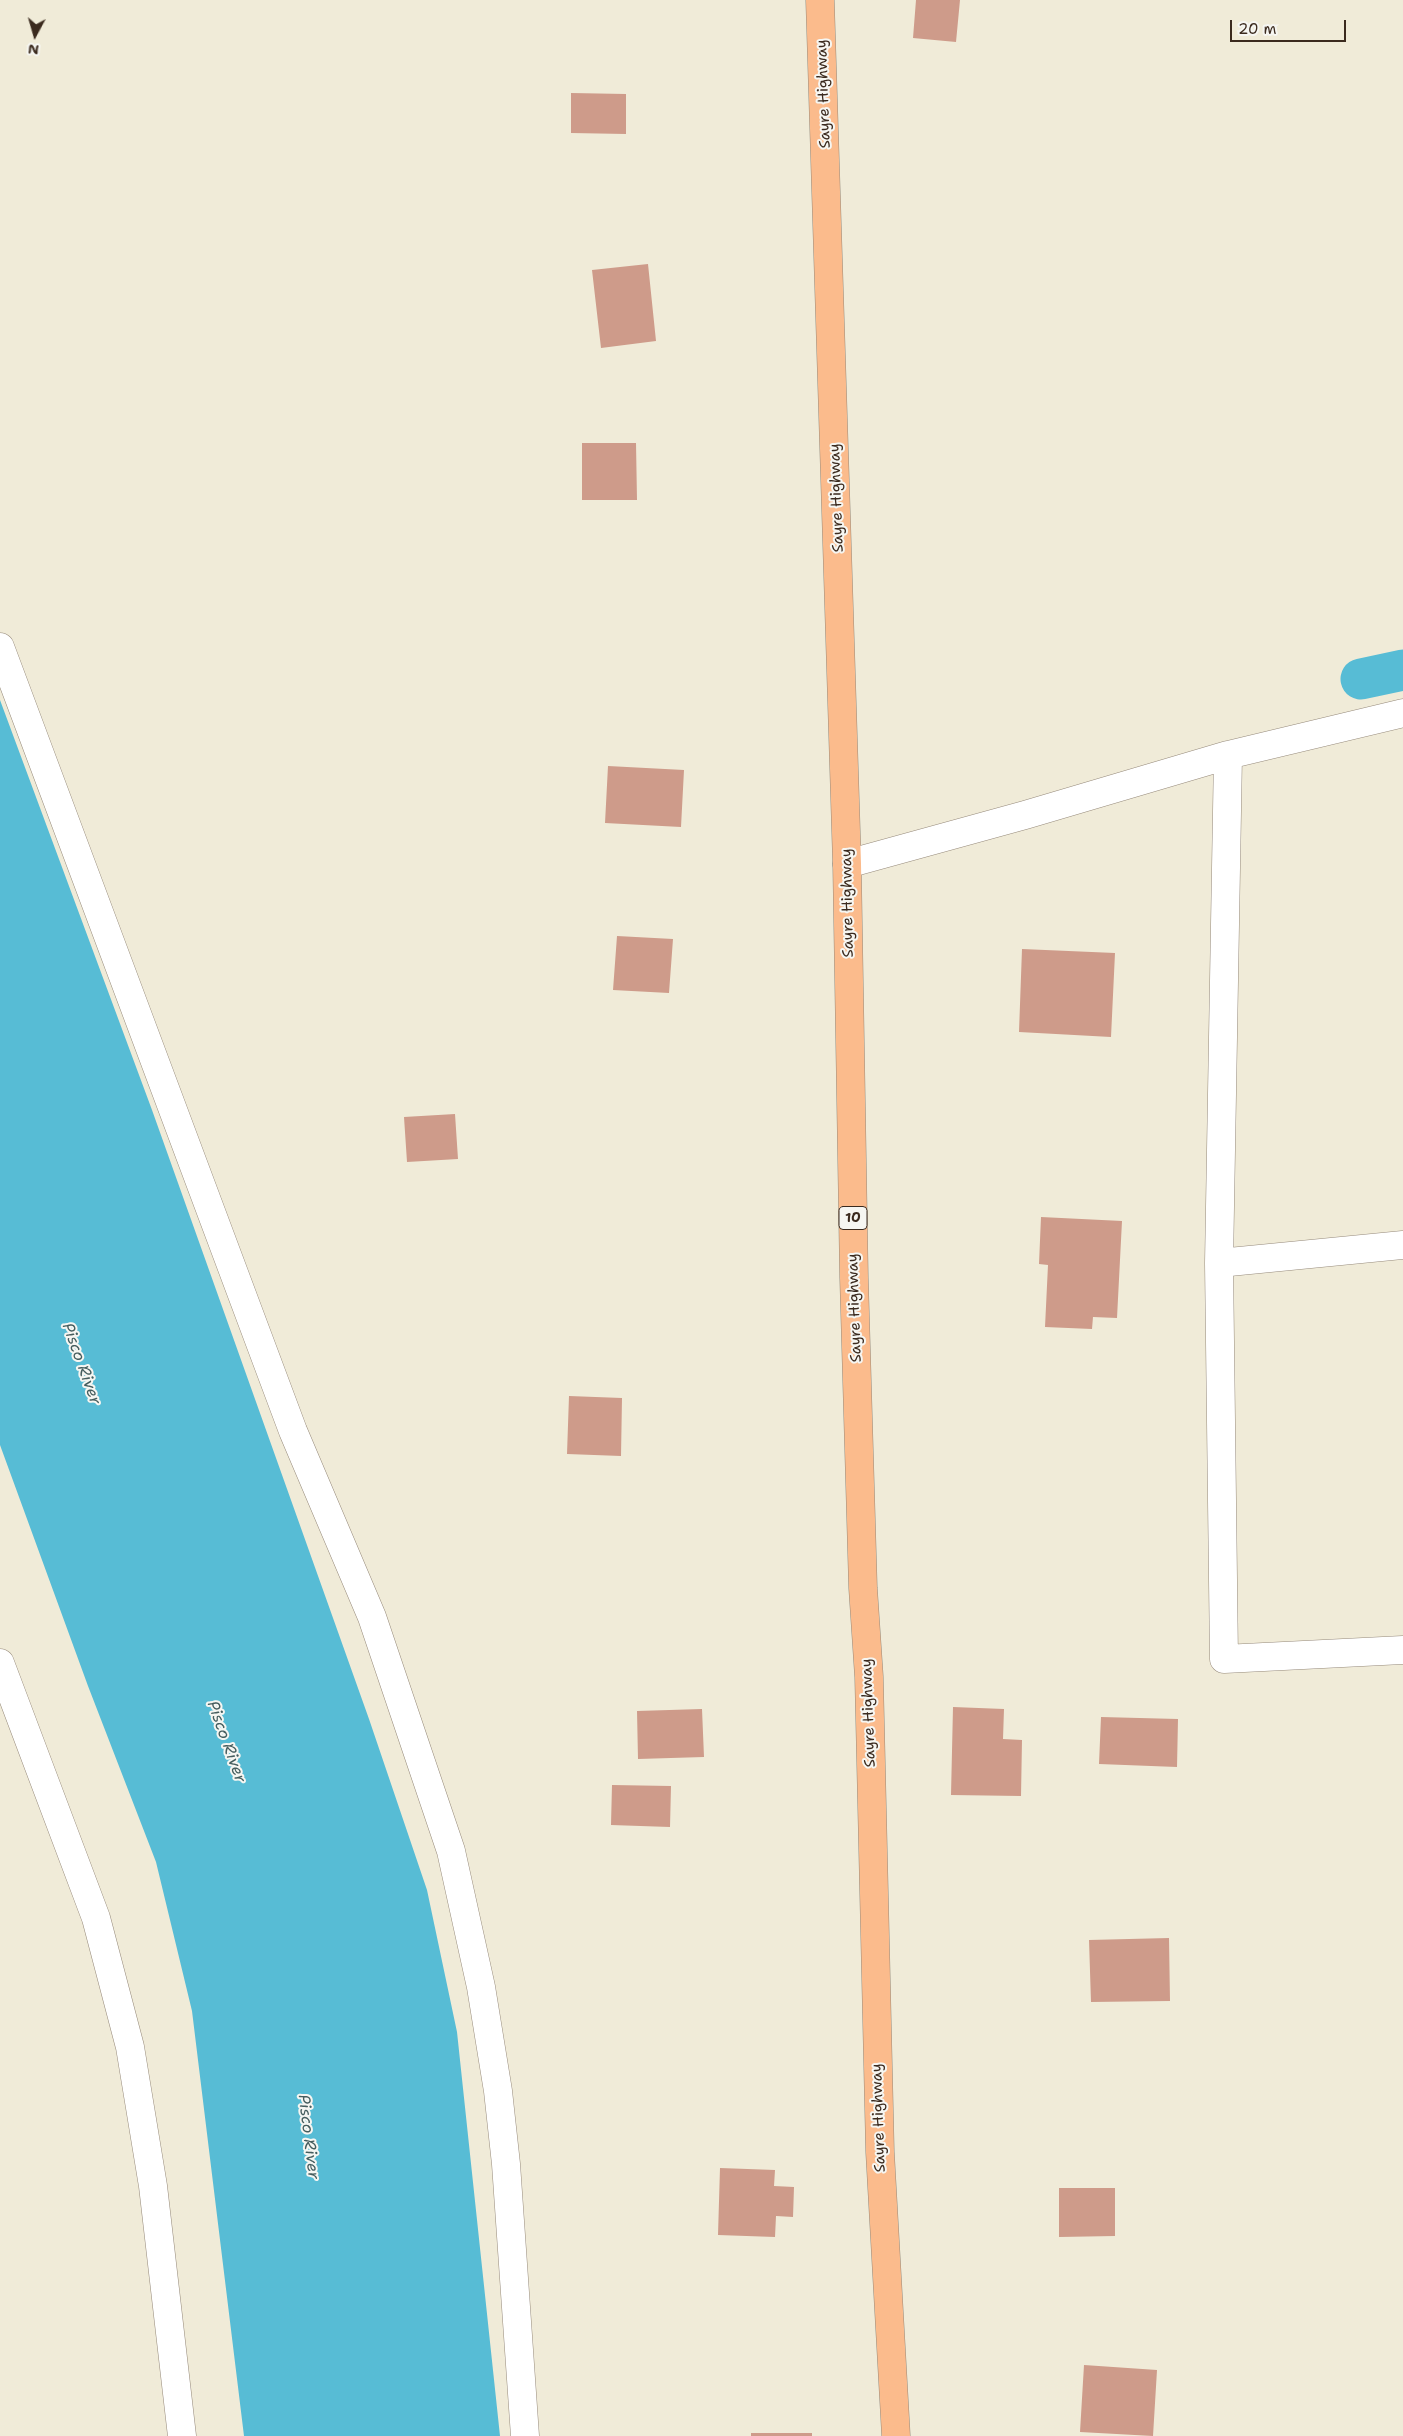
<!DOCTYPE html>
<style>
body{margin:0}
#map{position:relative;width:1403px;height:2436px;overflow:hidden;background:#f0ebd8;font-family:"Shantell Sans",sans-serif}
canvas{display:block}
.north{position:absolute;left:10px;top:10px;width:50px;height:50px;-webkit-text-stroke:4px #f6f6f2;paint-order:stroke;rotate:186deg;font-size:14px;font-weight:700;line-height:20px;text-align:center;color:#3b2a1e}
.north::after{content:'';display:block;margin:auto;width:18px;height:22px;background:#3b2a1e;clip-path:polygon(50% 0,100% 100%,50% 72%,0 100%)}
.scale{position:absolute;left:1230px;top:20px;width:116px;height:22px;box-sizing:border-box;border:2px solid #3b2a1e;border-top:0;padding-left:6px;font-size:15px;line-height:18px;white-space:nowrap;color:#3b2a1e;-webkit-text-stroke:4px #f6f6f2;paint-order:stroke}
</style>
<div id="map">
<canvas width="1403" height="2436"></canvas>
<div class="north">N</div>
<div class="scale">20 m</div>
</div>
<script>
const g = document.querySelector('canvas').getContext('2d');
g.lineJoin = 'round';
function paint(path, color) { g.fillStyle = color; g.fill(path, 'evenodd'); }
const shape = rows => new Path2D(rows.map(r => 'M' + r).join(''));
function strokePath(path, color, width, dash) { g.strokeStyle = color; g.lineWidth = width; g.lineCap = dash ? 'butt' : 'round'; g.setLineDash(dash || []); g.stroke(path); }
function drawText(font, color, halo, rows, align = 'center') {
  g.font = font + ' "Shantell Sans",sans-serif'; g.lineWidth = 4; g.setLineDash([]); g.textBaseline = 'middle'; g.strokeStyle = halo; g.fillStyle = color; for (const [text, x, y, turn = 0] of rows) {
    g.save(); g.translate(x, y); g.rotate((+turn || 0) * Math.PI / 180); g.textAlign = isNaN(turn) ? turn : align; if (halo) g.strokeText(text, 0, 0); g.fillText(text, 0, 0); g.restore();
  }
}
const water = shape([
 [0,700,152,1110,369,1719,427,1890,457,2032,500,2436,244,2436,192,2011,156,1862,88,1686,0,1445]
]);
const canal = shape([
 [1361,679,1403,670]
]);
const building = shape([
 [916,0,960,0,956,42,913,38],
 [571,93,626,94,626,134,571,133],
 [648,264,656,341,601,348,592,270],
 [582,443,636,443,637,500,582,500],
 [608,766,684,770,681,827,605,823],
 [617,936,673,939,669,993,613,990],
 [1022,949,1115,953,1111,1037,1019,1032],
 [455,1114,458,1159,407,1162,404,1117],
 [1041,1217,1122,1221,1117,1318,1093,1317,1092,1329,1045,1327,1048,1265,1039,1264],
 [569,1396,622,1398,621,1456,567,1454],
 [953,1707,1004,1709,1003,1739,1022,1740,1021,1796,951,1795],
 [702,1709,704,1757,638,1759,637,1711],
 [1101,1717,1178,1719,1177,1767,1099,1764],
 [612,1785,671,1786,670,1827,611,1825],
 [1169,1938,1170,2001,1091,2002,1089,1940],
 [720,2168,775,2170,774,2186,794,2187,793,2217,776,2216,775,2237,718,2235],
 [1059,2188,1115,2188,1115,2236,1059,2237],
 [1084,2365,1157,2370,1153,2436,1080,2432],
 [751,2433,812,2433,812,2436,751,2436]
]);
const minor = shape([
 [0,647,293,1431,372,1617,451,1851,481,1987,498,2091,506,2164,525,2436],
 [1228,755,1219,1263,1224,1659,1403,1650],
 [847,864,1025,815,1228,755,1403,713],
 [1219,1263,1403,1245],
 [0,1663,96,1918,130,2047,153,2186,182,2436]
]);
const trunk = shape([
 [820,0,847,864,854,1278,863,1588,869,1677,880,2152,896,2436]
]);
const shields = [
 [853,1218,28]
];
const shieldNames = [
 ["10",853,1218]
];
const streetNames = [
 ["Sayre Highway",824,94,-92],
 ["Sayre Highway",837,498,-92],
 ["Sayre Highway",848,903,-91],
 ["Sayre Highway",855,1308,-92],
 ["Sayre Highway",869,1713,-92],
 ["Sayre Highway",879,2118,-92]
];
const waterNames = [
 ["Pisco River",81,1364,70],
 ["Pisco River",226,1742,70],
 ["Pisco River",308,2137,83]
];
paint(water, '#57bcd5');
strokePath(canal, '#57bcd5', 41);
paint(building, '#ce9b8a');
strokePath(minor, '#968a7b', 29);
strokePath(trunk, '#968a7b', 29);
strokePath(minor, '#fff', 28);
strokePath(trunk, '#fbbb8c', 28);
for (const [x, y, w] of shields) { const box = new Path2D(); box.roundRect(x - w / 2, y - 11.5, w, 23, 4); g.fillStyle = '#f6f6f2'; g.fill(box); strokePath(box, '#3b2a1e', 1); }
drawText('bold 14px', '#3b2a1e', null, shieldNames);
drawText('15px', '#3b2a1e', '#f6f6f2', streetNames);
drawText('italic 16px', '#455d5e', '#f6f6f2', waterNames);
</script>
